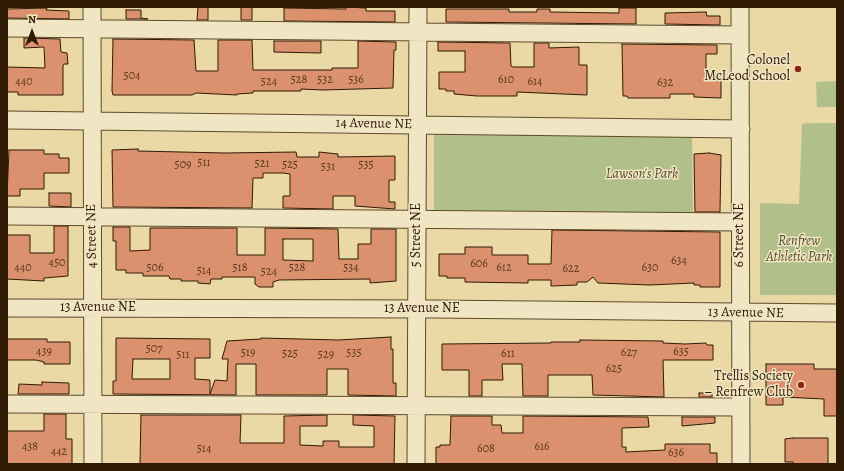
<!DOCTYPE html>
<meta charset="utf-8">
<style>
body{margin:0}
#map{position:relative;width:844px;height:471px;overflow:hidden;background:#ead8a5;font-family:Alegreya,serif}
canvas{display:block}
.frame{position:absolute;inset:0;border:8px solid #2f1a04;pointer-events:none}
.north{position:absolute;left:12px;top:12px;width:40px;height:40px;-webkit-text-stroke:3px #f1e6c4;paint-order:stroke;rotate:0deg;font-size:11px;font-weight:700;line-height:16px;text-align:center;color:#2f1a04}
.north::after{content:'';display:block;margin:auto;width:14px;height:18px;background:#2f1a04;clip-path:polygon(50% 0,100% 100%,50% 72%,0 100%)}
</style>
<div id="map">
<canvas width="844" height="471"></canvas>
<div class="frame"></div>
<div class="north">N</div>
</div>
<script>
const g = document.querySelector('canvas').getContext('2d');
g.lineJoin = 'round';
function paint(path, color) { g.fillStyle = color; g.fill(path, 'evenodd'); }
const shape = rows => new Path2D(rows.map(r => 'M' + r).join(''));
function strokePath(path, color, width, dash) { g.strokeStyle = color; g.lineWidth = width; g.lineCap = dash ? 'butt' : 'round'; g.setLineDash(dash || []); g.stroke(path); }
function drawText(font, color, halo, rows, align = 'center') {
  g.font = font + ' Alegreya,serif'; g.lineWidth = 3; g.setLineDash([]); g.textBaseline = 'middle'; g.strokeStyle = halo; g.fillStyle = color; for (const [text, x, y, turn = 0] of rows) {
    g.save(); g.translate(x, y); g.rotate((+turn || 0) * Math.PI / 180); g.textAlign = isNaN(turn) ? turn : align; if (halo) g.strokeText(text, 0, 0); g.fillText(text, 0, 0); g.restore();
  }
}
const green = shape([
 [837,81,837,107,817,107,816,82],
 [811,123,837,123,837,295,760,295,760,203,799,204,802,124],
 [434,134,692,136,693,214,434,212]
]);
const building = shape([
 [198,7,208,7,208,20,197,20,198,7],
 [241,7,252,7,252,20,241,20,241,7],
 [346,7,366,8,366,11,395,11,395,22,284,21,284,8,346,9,346,7],
 [47,8,46,10,69,11,69,19,7,18,7,9,47,8],
 [619,8,636,8,636,24,446,22,446,9,509,9,509,12,537,12,537,9,550,9,550,12,619,13,619,8],
 [126,10,141,10,141,18,148,19,126,19,126,10],
 [706,12,707,16,720,16,720,25,665,24,665,13,706,12],
 [24,38,60,39,61,52,67,53,68,64,64,64,63,66,63,95,18,95,18,92,7,92,7,67,45,68,44,47,24,48,24,38],
 [113,39,194,40,196,71,218,71,218,40,252,40,253,70,332,70,332,68,358,68,358,41,396,42,396,50,394,50,393,88,323,90,301,89,301,91,253,91,253,93,237,94,237,95,196,93,192,95,113,95,112,91,113,39],
 [274,41,321,41,321,53,274,52,274,41],
 [438,42,510,43,511,66,513,67,534,67,534,43,549,43,549,48,579,47,579,65,587,65,587,95,517,92,517,96,477,96,454,94,454,91,446,91,446,89,439,89,439,72,465,72,465,51,438,51,438,42],
 [622,44,717,45,717,54,706,54,706,74,721,74,721,98,694,97,694,94,670,94,670,98,628,98,627,96,623,96,622,44],
 [138,149,138,151,225,153,296,152,297,157,319,157,319,152,338,154,338,157,395,156,395,180,389,180,389,202,395,202,395,209,355,206,355,196,333,196,333,209,283,208,283,196,290,196,290,174,283,173,263,173,263,178,253,178,252,208,113,207,112,150,138,149],
 [9,150,44,150,44,154,59,154,59,158,69,158,69,173,44,173,44,189,20,189,20,196,7,196,9,150],
 [709,153,721,155,720,212,695,212,694,154,709,153],
 [49,193,71,193,71,207,49,206,49,193],
 [54,226,68,226,68,276,44,278,44,281,7,279,7,235,30,235,30,253,54,253,54,226],
 [113,227,130,227,130,251,150,250,150,228,237,228,237,255,265,255,265,228,338,229,339,259,358,259,358,244,371,244,371,229,396,229,396,281,370,283,370,279,279,280,273,282,273,287,259,287,255,284,255,277,222,277,222,279,211,279,210,284,198,283,198,281,181,281,181,279,170,279,169,276,143,276,143,273,126,273,126,270,116,270,116,241,113,241,113,227],
 [283,239,313,239,313,261,283,260,283,239],
 [552,230,720,232,720,287,700,287,700,285,694,285,694,283,650,285,598,283,593,277,587,282,577,282,577,285,551,286,551,280,528,280,528,283,465,282,465,278,447,278,447,276,439,276,439,254,465,254,465,247,492,247,492,255,528,255,528,264,551,264,552,230],
 [391,337,391,349,393,349,393,383,396,383,396,396,348,395,348,369,327,369,327,395,256,395,256,364,236,364,236,395,113,394,113,381,116,381,116,338,210,339,210,358,195,358,195,379,210,380,210,394,215,380,227,381,228,359,222,359,227,341,261,339,261,338,338,340,391,337],
 [133,359,170,359,170,379,132,379,133,359],
 [7,339,47,339,47,342,70,342,70,364,44,364,44,362,36,360,7,360,7,339],
 [580,340,663,341,663,343,685,344,706,343,707,345,713,345,713,360,663,360,664,397,593,395,592,375,548,375,548,396,523,396,522,364,502,364,503,380,482,380,482,396,469,396,469,370,442,370,442,344,551,343,551,342,580,342,580,340],
 [766,364,814,364,814,369,837,369,837,416,824,416,824,399,783,397,783,405,766,405,766,364],
 [42,382,69,383,69,394,18,394,19,384,42,385,42,382],
 [699,393,712,393,712,397,699,397,699,393],
 [44,414,66,414,66,439,72,439,72,464,7,464,7,431,44,431,44,414],
 [141,415,241,415,240,443,284,443,284,416,327,415,327,426,300,426,300,445,323,446,323,441,339,441,339,447,374,447,374,426,353,425,353,415,395,416,394,464,140,464,141,415],
 [451,416,492,416,492,425,501,425,502,433,523,433,523,416,648,417,649,427,622,428,622,447,626,447,626,452,665,450,665,444,710,444,710,453,717,453,717,464,436,464,436,447,440,447,440,445,450,445,451,416],
 [682,417,715,417,715,423,682,426,682,417],
 [793,438,828,438,828,464,793,464,793,462,785,462,785,439,793,438]
]);
const minor = shape([
 [92,7,93,464],
 [740,7,741,464],
 [7,28,740,35],
 [7,120,741,129],
 [7,216,740,222],
 [7,308,433,309,837,313],
 [7,404,740,407],
 [416,464,418,7]
]);
const markers = [
 [798,69,4,"#8f2418"],
 [801,385,4,"#8f2418"]
];
const numberNames = [
 ["504",132,76],
 ["528",299,80],
 ["532",325,80],
 ["536",356,80],
 ["610",506,80],
 ["440",24,82],
 ["524",269,82],
 ["614",535,82],
 ["632",665,83],
 ["511",204,163],
 ["521",262,164],
 ["509",183,165],
 ["525",290,165],
 ["535",366,165],
 ["531",328,167],
 ["634",679,261],
 ["450",57,263],
 ["606",479,264],
 ["440",23,268],
 ["506",155,268],
 ["518",240,268],
 ["528",297,268],
 ["534",351,268],
 ["612",504,268],
 ["630",650,268],
 ["622",571,269],
 ["514",204,271],
 ["524",269,272],
 ["507",154,349],
 ["439",44,352],
 ["635",681,352],
 ["519",248,353],
 ["535",354,353],
 ["627",629,353],
 ["525",290,354],
 ["611",508,354],
 ["511",183,355],
 ["529",326,355],
 ["625",614,369],
 ["438",30,447],
 ["616",542,447],
 ["514",204,449],
 ["608",486,449],
 ["442",59,452],
 ["636",676,453]
];
const poiNames = [
 ["Colonel",790,61],
 ["McLeod School",790,77],
 ["Trellis Society",793,377],
 ["– Renfrew Club",793,393]
];
const streetNames = [
 ["14 Avenue NE",374,124,1],
 ["5 Street NE",417,235,-90],
 ["6 Street NE",740,235,-90],
 ["4 Street NE",92,236,-91],
 ["13 Avenue NE",98,308],
 ["13 Avenue NE",422,309],
 ["13 Avenue NE",746,313,1]
];
const parkNames = [
 ["Lawson's Park",642,175],
 ["Renfrew",799,242],
 ["Athletic Park",799,258]
];
paint(green, '#b1c08b');
paint(building, '#db916d');
strokePath(building, '#2f1a04', 1);
strokePath(minor, '#5e4a2c', 19);
strokePath(minor, '#f1e6c4', 17);
for (const [x, y, r, color] of markers) { const dot = new Path2D(); dot.arc(x, y, r, 0, 2 * Math.PI); g.fillStyle = color; g.fill(dot); strokePath(dot, '#f1e6c4', 1.5); }
drawText('12px', '#5a381e', null, numberNames);
drawText('14px', '#2f1a04', '#f1e6c4', poiNames, 'right');
drawText('14px', '#2f1a04', '#f1e6c4', streetNames);
drawText('italic 14px', '#564c2c', '#f1e6c4', parkNames);
</script>
